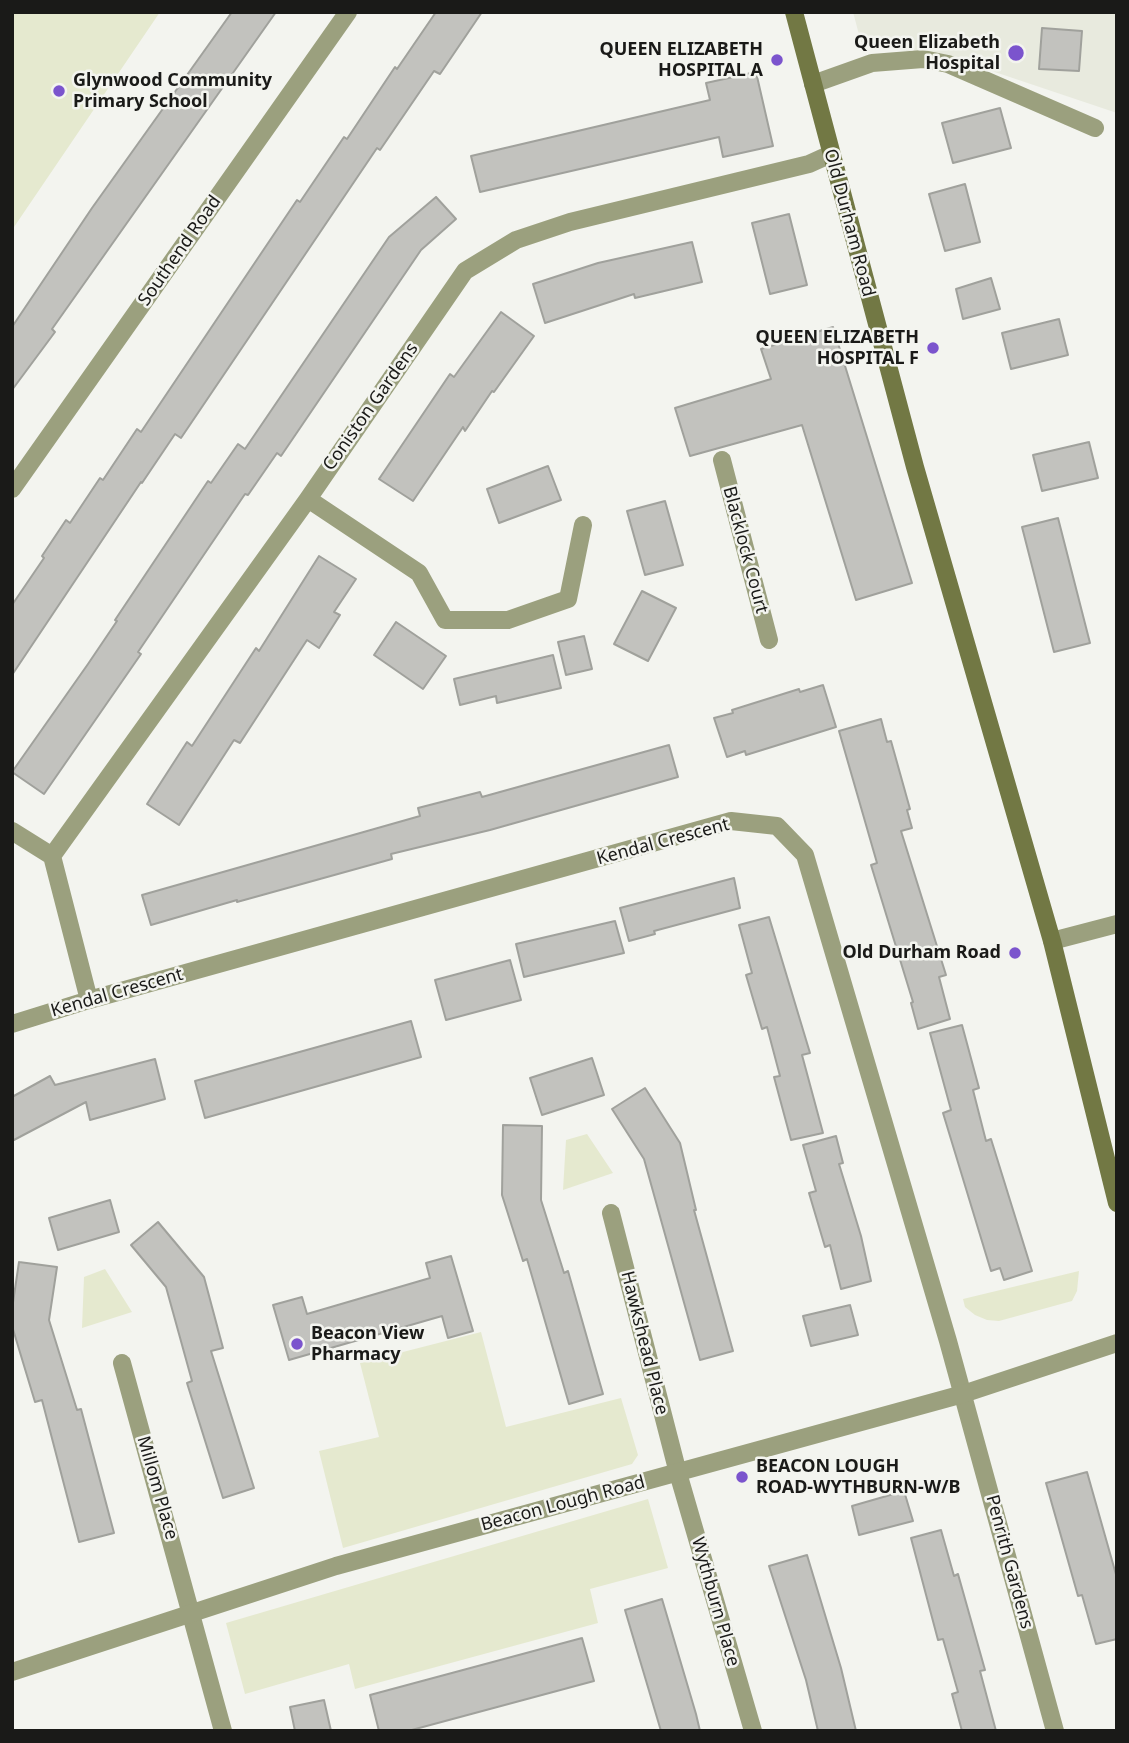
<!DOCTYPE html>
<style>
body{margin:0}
#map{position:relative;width:1129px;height:1743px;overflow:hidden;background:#f3f4ef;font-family:"Noto Sans",sans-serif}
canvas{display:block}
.frame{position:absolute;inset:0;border:14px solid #1a1a18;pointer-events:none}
</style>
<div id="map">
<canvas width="1129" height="1743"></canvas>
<div class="frame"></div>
</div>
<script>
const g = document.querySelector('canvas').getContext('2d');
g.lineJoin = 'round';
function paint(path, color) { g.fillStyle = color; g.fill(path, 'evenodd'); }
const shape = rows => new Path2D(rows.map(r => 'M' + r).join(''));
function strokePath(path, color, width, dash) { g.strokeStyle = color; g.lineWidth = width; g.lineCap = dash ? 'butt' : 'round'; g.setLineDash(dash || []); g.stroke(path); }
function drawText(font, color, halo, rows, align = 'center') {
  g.font = font + ' "Noto Sans",sans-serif'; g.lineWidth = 5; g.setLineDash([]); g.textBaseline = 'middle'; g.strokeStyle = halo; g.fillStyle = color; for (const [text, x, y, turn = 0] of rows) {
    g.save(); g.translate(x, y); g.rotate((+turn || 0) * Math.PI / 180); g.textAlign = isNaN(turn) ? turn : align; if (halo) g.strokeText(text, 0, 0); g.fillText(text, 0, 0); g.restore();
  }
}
const built = shape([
 [853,12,1117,12,1117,113,971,64,861,42]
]);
const green = shape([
 [12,12,160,12,12,230],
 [587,1134,613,1173,563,1190,566,1140],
 [105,1269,132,1312,82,1328,84,1277],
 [1079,1271,1077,1291,1072,1301,999,1321,987,1320,975,1315,965,1307,963,1299],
 [481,1332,506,1427,621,1398,638,1455,632,1464,343,1548,319,1451,379,1437,360,1363],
 [648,1499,668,1568,590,1589,598,1623,355,1689,349,1664,245,1694,226,1623]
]);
const building = shape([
 [232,12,276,12,52,329,55,332,12,390,12,327,92,208,232,12],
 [436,12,482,12,440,74,434,71,380,150,377,148,181,438,175,434,142,483,141,482,12,675,12,605,44,558,42,556,66,520,70,523,100,478,103,480,137,429,141,432,297,200,300,202,344,137,347,139,395,67,397,69,436,12],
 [1042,28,1082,31,1079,71,1039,69,1042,28],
 [756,72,773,146,723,157,719,137,480,192,471,156,710,100,706,83,756,72],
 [1000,108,1011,148,953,163,942,123,1000,108],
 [965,184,980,242,945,251,929,194,965,184],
 [436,197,456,219,421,250,281,456,277,453,248,495,245,494,138,652,141,654,44,794,12,772,88,664,117,621,115,620,208,481,211,483,238,444,245,449,389,237,436,197],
 [789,214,807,285,770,294,752,223,789,214],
 [692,242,702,282,635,298,634,294,545,323,533,284,598,263,692,242],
 [991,278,1000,309,963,319,956,289,991,278],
 [501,312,534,336,494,392,492,391,465,431,463,427,413,501,379,479,450,374,454,377,501,312],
 [1059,319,1068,355,1011,369,1002,333,1059,319],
 [833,327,912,583,856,600,802,425,690,456,675,408,771,379,761,349,833,327],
 [1089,442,1098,478,1042,491,1033,455,1089,442],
 [548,466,561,500,499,523,487,489,548,466],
 [665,501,683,565,645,575,627,511,665,501],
 [1058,518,1090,643,1054,652,1022,527,1058,518],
 [319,556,356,579,334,612,340,615,319,648,307,640,240,743,234,740,179,825,147,804,187,742,192,746,256,648,259,651,319,556],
 [642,591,676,608,648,661,614,644,642,591],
 [396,622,446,656,423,689,374,655,396,622],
 [584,636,592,669,566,675,558,642,584,636],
 [553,655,561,688,497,703,496,696,460,705,454,679,553,655],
 [823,685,836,727,746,755,745,751,727,757,714,718,733,713,732,710,799,689,800,692,823,685],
 [881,719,887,742,891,741,910,809,907,810,912,828,901,831,946,975,939,977,950,1019,918,1029,911,1003,913,1002,871,865,877,863,839,731,881,719],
 [669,745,678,777,490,830,391,854,392,859,237,902,237,900,151,925,142,895,420,816,418,808,480,792,482,797,669,745],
 [734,878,740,908,654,931,655,934,629,941,620,908,734,878],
 [769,917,810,1053,802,1055,823,1133,791,1140,774,1077,780,1076,767,1027,762,1029,746,975,752,973,739,925,769,917],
 [615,921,624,953,524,977,516,944,615,921],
 [510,960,521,1000,446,1020,435,980,510,960],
 [411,1021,421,1057,205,1118,195,1081,411,1021],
 [962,1025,979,1088,973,1090,986,1141,991,1139,1032,1271,1004,1280,1000,1268,991,1271,943,1113,951,1110,930,1033,962,1025],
 [592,1058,604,1095,542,1115,530,1078,592,1058],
 [155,1059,165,1099,90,1120,86,1102,12,1141,12,1097,50,1076,55,1085,155,1059],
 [645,1088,680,1143,696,1210,694,1210,733,1351,700,1360,644,1159,612,1109,645,1088],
 [503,1125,542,1126,541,1200,564,1273,568,1271,603,1394,569,1404,527,1259,523,1261,502,1195,503,1125],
 [836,1136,843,1163,839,1164,861,1236,871,1281,841,1289,830,1245,825,1247,809,1193,816,1191,803,1145,836,1136],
 [110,1200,119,1232,58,1250,49,1218,110,1200],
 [158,1222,204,1277,223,1348,211,1351,254,1488,223,1498,187,1383,192,1381,166,1287,131,1245,158,1222],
 [451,1256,473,1331,448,1338,442,1316,289,1360,273,1305,302,1297,307,1314,430,1278,426,1263,451,1256],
 [19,1262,57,1267,49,1320,77,1410,81,1409,114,1533,79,1542,42,1400,35,1402,12,1326,12,1309,19,1262],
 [850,1305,858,1335,811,1346,803,1316,850,1305],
 [1087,1472,1117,1578,1117,1639,1096,1644,1082,1595,1078,1596,1046,1483,1087,1472],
 [904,1491,913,1521,859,1535,852,1506,904,1491],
 [941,1530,954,1576,958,1574,985,1670,980,1671,996,1731,962,1731,952,1694,958,1692,943,1639,938,1640,911,1538,941,1530],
 [807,1555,841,1668,856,1731,818,1731,806,1680,769,1566,807,1555],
 [662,1599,696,1714,700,1731,661,1731,625,1610,662,1599],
 [582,1638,594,1681,408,1731,379,1731,370,1695,582,1638],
 [324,1700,331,1731,295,1731,290,1707,324,1700]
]);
const minor = shape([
 [813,84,872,63,923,59,948,64,1095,128],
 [722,460,769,640],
 [308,499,419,573,445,620,508,620,568,599,583,525],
 [12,831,52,856,89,1000],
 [52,856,308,499,465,271,516,240,570,222,809,164,831,154],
 [1052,941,1117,924],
 [12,1024,89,1000,731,821,777,826,805,855,948,1341,1055,1731],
 [611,1213,678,1473,753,1731],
 [122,1363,223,1731]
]);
const tertiary = shape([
 [12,489,348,12],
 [12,1672,336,1566,963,1394,1117,1343]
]);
const secondary = shape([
 [794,12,915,467,1052,941,1117,1203]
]);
const markers = [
 [1016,53,9,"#7b54cd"],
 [777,60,7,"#7b54cd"],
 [59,91,7,"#7b54cd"],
 [933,348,7,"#7b54cd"],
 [1015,953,7,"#7b54cd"],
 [297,1344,7,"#7b54cd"],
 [742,1477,7,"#7b54cd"]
];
const poiNames = [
 ["Queen Elizabeth",1000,43],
 ["Hospital",1000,64],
 ["QUEEN ELIZABETH",763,50],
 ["HOSPITAL A",763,71],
 ["Glynwood Community",73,81,"left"],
 ["Primary School",73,102,"left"],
 ["QUEEN ELIZABETH",919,338],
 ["HOSPITAL F",919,359],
 ["Old Durham Road",1001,953],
 ["Beacon View",311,1334,"left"],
 ["Pharmacy",311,1355,"left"],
 ["BEACON LOUGH",756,1467,"left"],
 ["ROAD-WYTHBURN-W/B",756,1488,"left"]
];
const streetNames = [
 ["Old Durham Road",849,223,75],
 ["Southend Road",180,251,-55],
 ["Coniston Gardens",371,407,-55],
 ["Blacklock Court",745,550,75],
 ["Kendal Crescent",663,842,-15],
 ["Kendal Crescent",117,993,-16],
 ["Hawkshead Place",644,1343,76],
 ["Millom Place",157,1488,74],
 ["Beacon Lough Road",563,1504,-15],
 ["Penrith Gardens",1009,1562,75],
 ["Wythburn Place",715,1602,74]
];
paint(built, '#e8eade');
paint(green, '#e5e9cf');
paint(building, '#c2c2be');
strokePath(building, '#a0a19c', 2);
strokePath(minor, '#9ba07e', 18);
strokePath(tertiary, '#9ba07e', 18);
strokePath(secondary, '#727844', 18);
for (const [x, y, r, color] of markers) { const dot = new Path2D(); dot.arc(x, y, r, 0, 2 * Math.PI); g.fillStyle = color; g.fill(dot); strokePath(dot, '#f3f4ef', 2.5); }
drawText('bold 18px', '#1a1a18', '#f3f4ef', poiNames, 'right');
drawText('18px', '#1a1a18', '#f3f4ef', streetNames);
</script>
